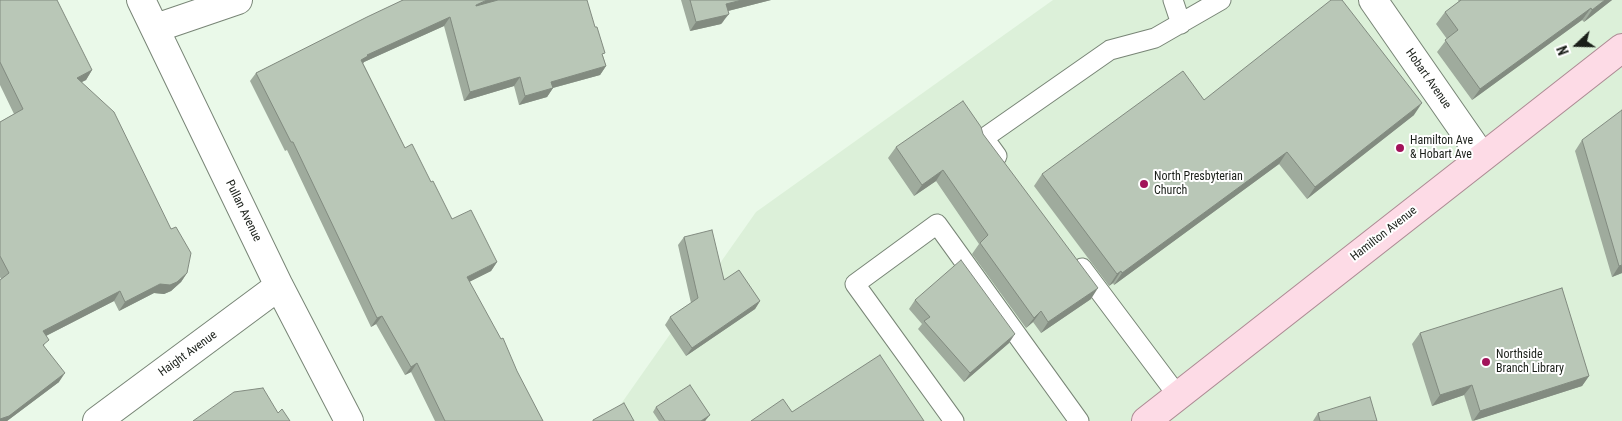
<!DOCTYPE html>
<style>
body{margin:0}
#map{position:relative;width:1622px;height:421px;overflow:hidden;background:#eaf9e9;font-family:"Roboto Condensed",sans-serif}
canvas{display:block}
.north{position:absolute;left:1552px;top:20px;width:50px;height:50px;-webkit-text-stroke:4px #fff;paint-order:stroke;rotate:249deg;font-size:14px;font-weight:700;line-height:20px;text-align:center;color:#1a1f19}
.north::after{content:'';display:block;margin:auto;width:18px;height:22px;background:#1a1f19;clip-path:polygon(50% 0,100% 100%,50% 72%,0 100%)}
</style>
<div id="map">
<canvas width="1622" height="421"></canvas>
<div class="north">N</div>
</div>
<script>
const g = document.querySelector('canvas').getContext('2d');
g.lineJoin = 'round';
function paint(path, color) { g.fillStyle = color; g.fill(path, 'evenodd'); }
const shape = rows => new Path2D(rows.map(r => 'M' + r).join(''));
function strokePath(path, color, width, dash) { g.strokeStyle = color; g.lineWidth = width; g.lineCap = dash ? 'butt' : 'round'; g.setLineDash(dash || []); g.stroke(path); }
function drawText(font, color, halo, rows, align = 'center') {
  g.font = font + ' "Roboto Condensed",sans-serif'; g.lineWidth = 4; g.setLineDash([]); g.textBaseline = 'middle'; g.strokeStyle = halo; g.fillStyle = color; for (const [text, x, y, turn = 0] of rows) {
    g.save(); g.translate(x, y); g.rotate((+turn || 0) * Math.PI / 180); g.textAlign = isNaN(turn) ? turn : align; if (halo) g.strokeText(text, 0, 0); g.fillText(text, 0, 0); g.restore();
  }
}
const built = shape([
 [1053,0,1622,0,1622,421,609,421,756,212]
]);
const lane = shape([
 [1173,0,1181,24],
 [997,156,984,138,1110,50,1155,38,1221,0],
 [1082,268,1178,396],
 [954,421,855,284,937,224,1079,421]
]);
const street = shape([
 [141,0,279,286,349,421],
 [1373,0,1482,157],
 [156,28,238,0],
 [97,421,279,286]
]);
const primary = shape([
 [1146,421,1622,48]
]);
const wall = shape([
 [0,0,92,70,86,80,82,82,187,273,181,282,171,291,164,294,154,293,119,311,114,301,46,336,44,346,59,382,7,421,0,421,1,279,0,277,0,122,14,114,0,85],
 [403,0,603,56,606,66,600,75,553,88,547,97,519,105,514,86,464,101,444,26,364,62,363,63,405,148,431,182,452,219,497,262,491,271,469,282,543,421,435,421,411,372,405,375,376,324,371,327,287,150,285,151,250,81,256,73],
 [681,0,771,0,728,11,723,22,721,24,690,31],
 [1458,0,1612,0,1584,22,1582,20,1472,100,1437,52,1447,39,1436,24,1445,12,1459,2],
 [1204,100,1414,115,1307,199,1279,164,1114,285,1113,283,1109,286,1034,186,1042,174],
 [983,134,1091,299,1041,333,1033,322,1026,328,972,254,979,244,936,181,914,196,888,158,896,147],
 [1582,140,1622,273,1612,277,1575,151],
 [684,237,724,280,760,301,755,309,686,356,665,325,670,317,691,303,678,245],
 [915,300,1009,343,964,382,918,329,922,324,909,309],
 [1420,333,1589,376,1582,386,1472,421,1464,395,1432,406,1412,344],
 [656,407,706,420,705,421,659,421,653,412],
 [1318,413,1377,421,1313,421]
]);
const shadedWall = shape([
 [487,0,501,0,470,14,476,5],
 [742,0,771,0,720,13,726,4],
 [1605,0,1612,0,1584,22,1592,10],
 [1591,8,1582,20,1472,100,1480,89],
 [729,14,721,24,690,31,696,22],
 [450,17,444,26,364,62,362,65,361,60,367,55],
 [606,66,600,75,545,90,551,82],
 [92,70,86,80,71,87,77,78],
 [520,77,514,86,464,101,470,92],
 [553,88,547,97,519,105,525,96],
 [1422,103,1414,115,1307,199,1315,187],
 [1287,152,1279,164,1114,285,1122,273],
 [943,170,936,181,914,196,922,185],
 [497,262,491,271,461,286,467,277],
 [1622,265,1622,273,1612,277,1619,266],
 [1121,271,1113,283,1109,286,1117,274],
 [187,273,181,282,171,291,164,294,154,293,119,311,125,302,160,284],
 [1098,288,1091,299,1041,333,1048,322],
 [120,291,114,301,36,341,43,331],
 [760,301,755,309,686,356,692,348],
 [1041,311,1033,322,1026,328,1034,318],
 [382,316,376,324,371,327,377,318],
 [1015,334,1009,343,964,382,970,373],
 [417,363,411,372,405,375,411,367],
 [65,373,59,382,7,421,0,421,0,419],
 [1589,376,1582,386,1473,421,1480,411],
 [1472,385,1464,395,1432,406,1440,395],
 [710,415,705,421,701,421]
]);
const building = shape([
 [0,0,57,0,92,70,77,78,114,112,171,229,176,227,191,253,187,273,177,282,170,285,160,284,125,302,120,291,43,331,49,340,43,345,65,373,9,416,0,419,0,280,9,273,0,256,0,122,23,109,0,62,0,0],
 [403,0,487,0,476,5,476,6,498,0,587,0,595,27,597,27,605,53,602,54,606,66,551,82,553,88,525,96,520,77,470,92,450,17,367,55,368,56,361,60,405,148,412,144,431,182,433,181,452,219,471,210,497,262,467,277,501,339,503,338,517,371,543,421,445,421,417,363,411,367,382,316,377,318,293,142,291,142,256,73,367,17,403,0],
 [690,0,742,0,726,4,729,14,727,15,696,22,690,0],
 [1331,0,1342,0,1422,103,1315,187,1287,152,1122,273,1121,271,1117,274,1042,174,1183,71,1204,100,1331,0],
 [1461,0,1605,0,1592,10,1591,8,1480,89,1445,40,1458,30,1445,12,1461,0],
 [963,101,981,127,983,134,1098,288,1048,322,1041,311,1034,318,980,243,988,235,943,170,922,185,896,147,963,101],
 [1622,110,1622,265,1619,266,1582,140,1622,110],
 [712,230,724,280,739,270,760,301,692,348,670,317,698,298,684,237,712,230],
 [961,260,1015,334,970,373,924,321,930,317,915,300,961,260],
 [1562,288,1589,376,1480,411,1472,385,1440,395,1420,333,1562,288],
 [880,355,924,421,751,421,783,399,792,412,880,355],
 [690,385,710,415,701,421,665,421,656,407,690,385],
 [263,388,278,413,282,409,290,421,193,421,234,392,263,388],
 [1370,397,1377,421,1320,421,1318,413,1370,397],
 [624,403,634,421,593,421,593,420,624,403]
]);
const markers = [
 [1400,148,5,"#a2135a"],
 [1144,184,5,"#a2135a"],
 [1486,362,5,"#a2135a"]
];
const streetNames = [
 ["Hobart Avenue",1428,79,55],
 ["Pullan Avenue",243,211,64],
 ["Hamilton Avenue",1384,234,-38],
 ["Haight Avenue",188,354,-36]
];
const poiNames = [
 ["Hamilton Ave",1410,141],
 ["& Hobart Ave",1410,155],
 ["North Presbyterian",1154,177],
 ["Church",1154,191],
 ["Northside",1496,355],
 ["Branch Library",1496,369]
];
paint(built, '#dcf0d9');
strokePath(lane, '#788576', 21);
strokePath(street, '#788576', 30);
strokePath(primary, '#ac8a93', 30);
strokePath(lane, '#fff', 19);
strokePath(street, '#fff', 28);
strokePath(primary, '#fddbe6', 28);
paint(wall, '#9fab9d');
paint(shadedWall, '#828b80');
paint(building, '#b9c7b7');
strokePath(building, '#828b80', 1);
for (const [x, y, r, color] of markers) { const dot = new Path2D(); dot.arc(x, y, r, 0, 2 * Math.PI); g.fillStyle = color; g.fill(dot); strokePath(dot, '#fff', 2); }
drawText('12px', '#1a1f19', '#fff', streetNames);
drawText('12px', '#1a1f19', '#fff', poiNames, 'left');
</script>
